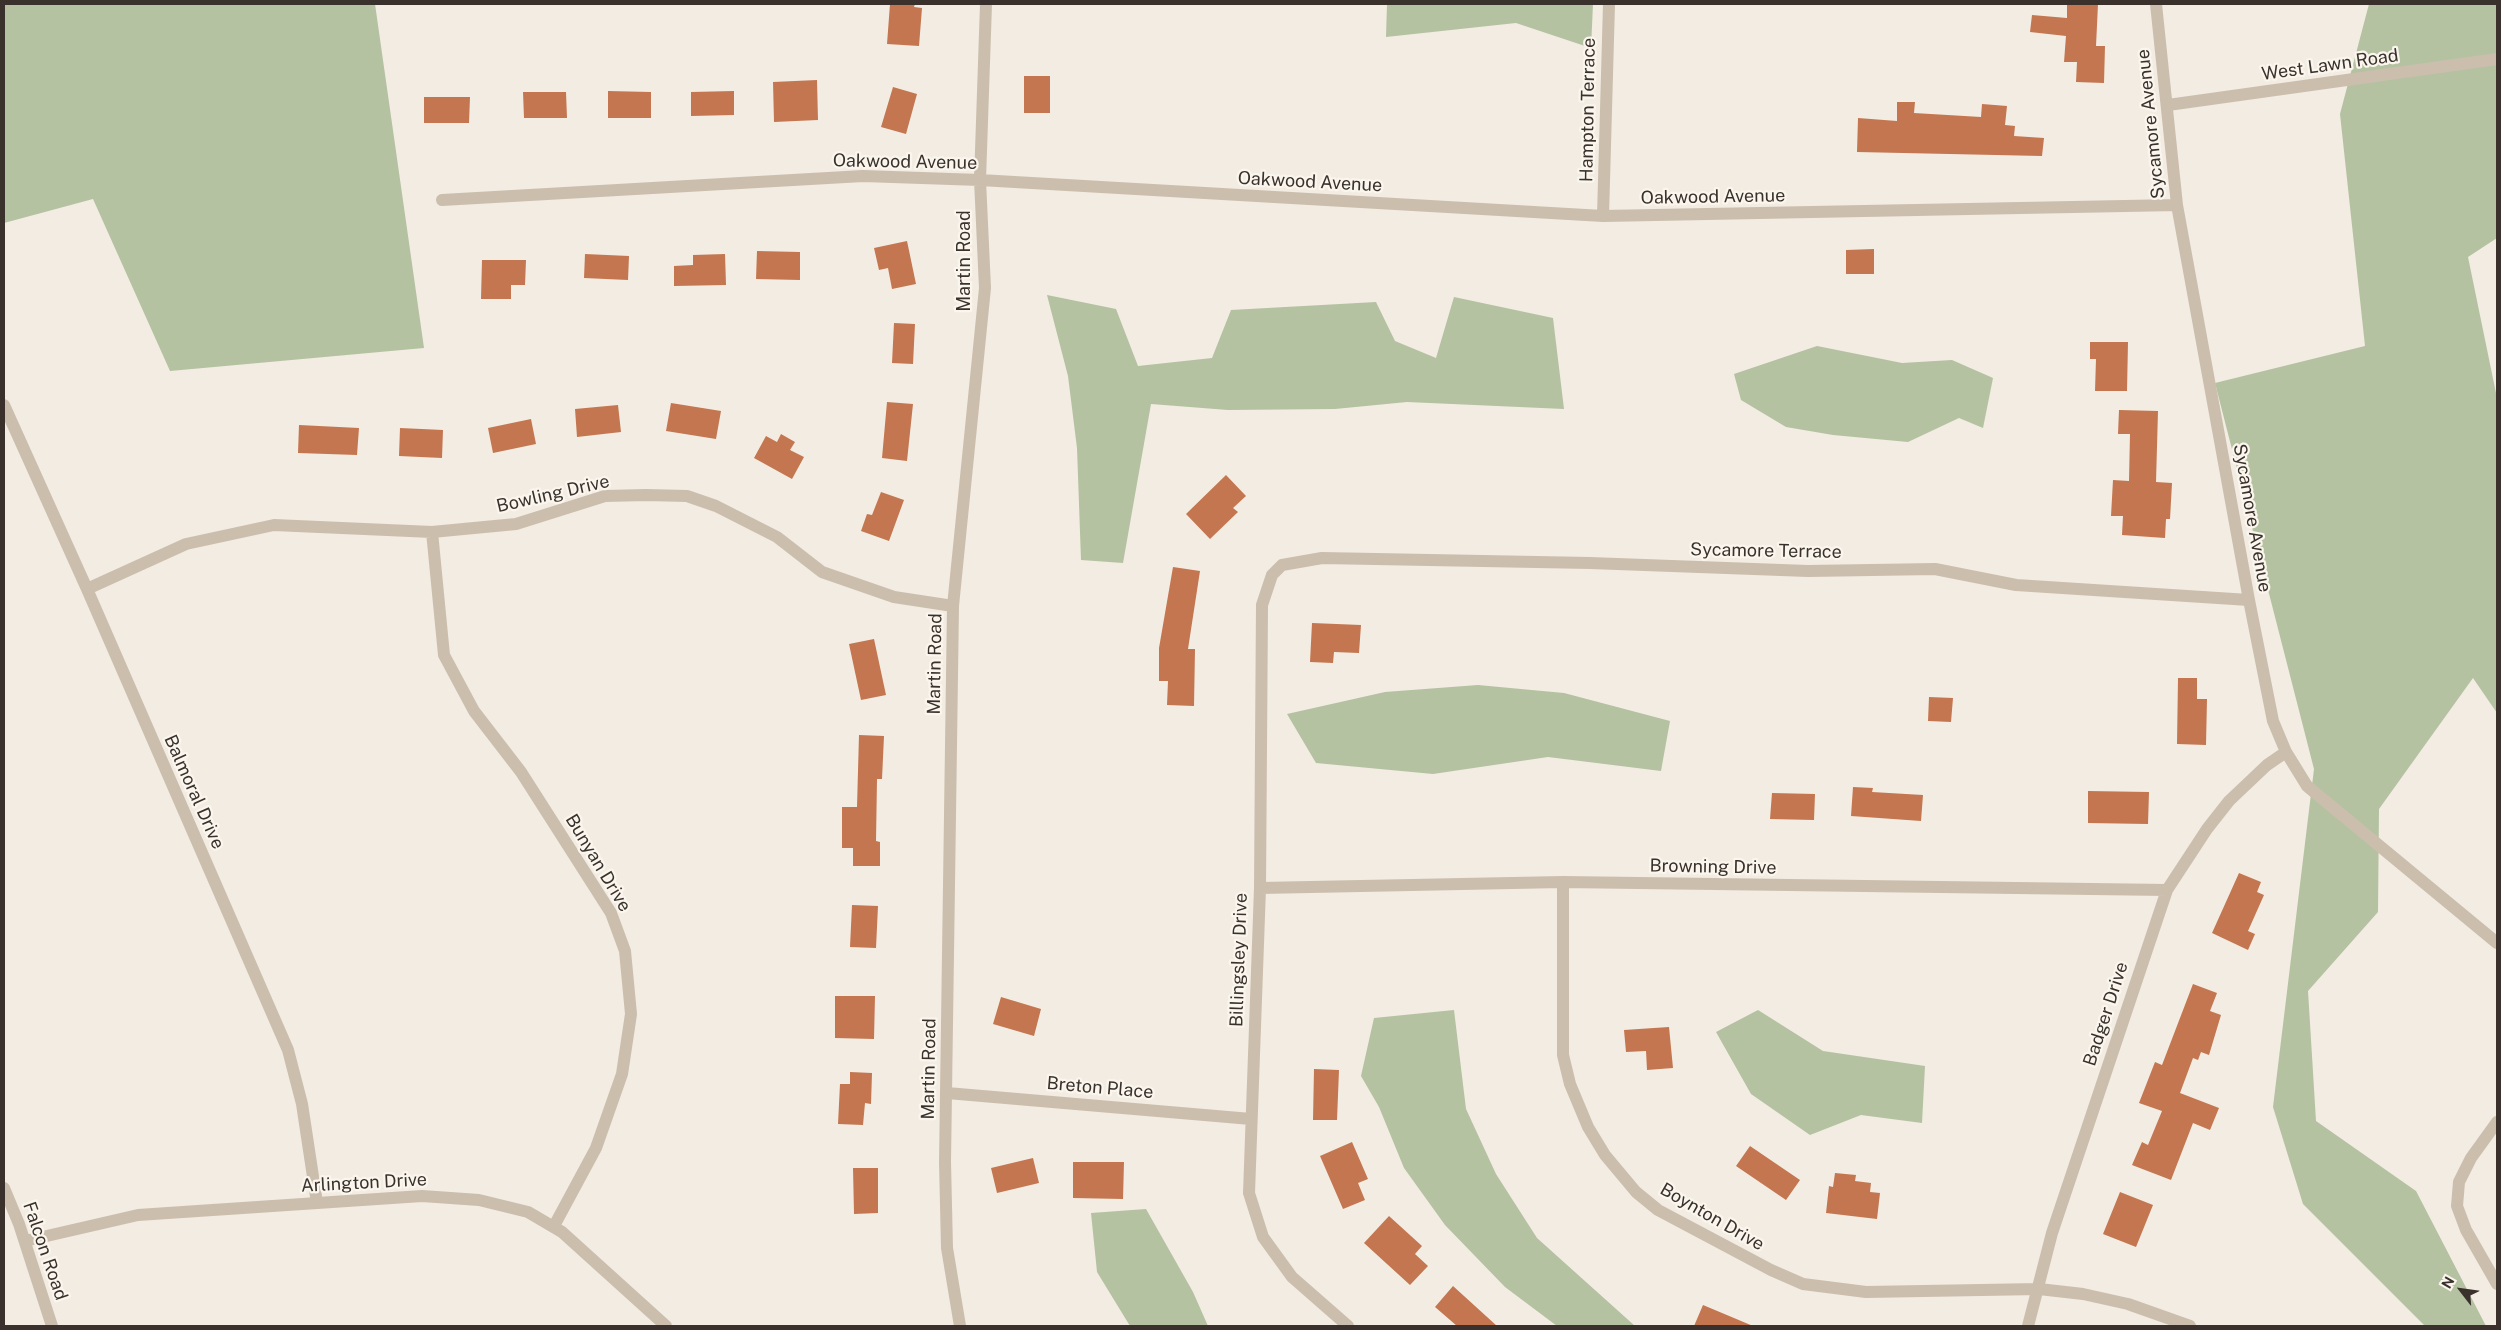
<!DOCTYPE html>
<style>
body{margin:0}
#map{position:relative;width:2501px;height:1330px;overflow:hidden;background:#f3ece2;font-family:"Public Sans",sans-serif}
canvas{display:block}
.frame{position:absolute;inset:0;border:5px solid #3a312c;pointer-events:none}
.north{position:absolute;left:2436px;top:1265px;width:50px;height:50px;-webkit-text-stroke:4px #faf6ee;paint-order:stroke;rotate:300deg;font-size:14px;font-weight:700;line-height:20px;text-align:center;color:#3a312c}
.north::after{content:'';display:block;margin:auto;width:18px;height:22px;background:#3a312c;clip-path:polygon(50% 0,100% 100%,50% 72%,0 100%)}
</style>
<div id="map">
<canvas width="2501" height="1330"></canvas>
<div class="frame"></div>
<div class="north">N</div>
</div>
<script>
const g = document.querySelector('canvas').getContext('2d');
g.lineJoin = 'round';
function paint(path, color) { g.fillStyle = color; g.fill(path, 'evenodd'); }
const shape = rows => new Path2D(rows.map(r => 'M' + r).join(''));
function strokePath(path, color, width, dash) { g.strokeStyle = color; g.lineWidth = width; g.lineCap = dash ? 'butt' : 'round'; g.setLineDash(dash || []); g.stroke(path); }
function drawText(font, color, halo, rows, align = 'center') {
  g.font = font + ' "Public Sans",sans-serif'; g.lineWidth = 4.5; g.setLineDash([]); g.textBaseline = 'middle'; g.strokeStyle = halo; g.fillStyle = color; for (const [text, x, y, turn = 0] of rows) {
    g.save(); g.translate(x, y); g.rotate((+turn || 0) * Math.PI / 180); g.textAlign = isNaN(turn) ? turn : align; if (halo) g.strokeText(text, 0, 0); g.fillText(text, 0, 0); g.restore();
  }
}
const green = shape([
 [4,4,375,4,424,348,170,371,93,199,4,223],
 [1387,4,1593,4,1591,48,1516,23,1386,37],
 [2369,4,2497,4,2497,238,2468,257,2497,398,2497,713,2473,678,2379,809,2378,912,2308,991,2316,1121,2416,1191,2486,1326,2425,1326,2303,1204,2273,1107,2314,769,2215,383,2365,346,2340,114],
 [1047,295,1116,309,1138,366,1212,358,1231,310,1376,302,1395,341,1436,358,1454,297,1553,318,1564,409,1407,402,1335,409,1228,410,1151,404,1123,563,1081,560,1077,448,1068,376],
 [1817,346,1902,363,1952,360,1993,378,1983,428,1959,418,1908,442,1833,435,1786,427,1741,400,1734,374],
 [1478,685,1564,693,1670,721,1661,771,1548,757,1433,774,1316,763,1287,714,1385,692],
 [1454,1010,1466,1109,1496,1174,1537,1238,1635,1326,1557,1326,1505,1287,1445,1225,1404,1168,1379,1107,1361,1076,1374,1018],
 [1758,1010,1823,1051,1925,1066,1922,1123,1861,1115,1810,1135,1751,1094,1716,1032],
 [1146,1209,1193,1292,1208,1326,1130,1326,1097,1272,1091,1213]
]);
const building = shape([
 [890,4,915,4,914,7,922,8,919,46,887,44],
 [2067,4,2098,4,2096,46,2105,46,2104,83,2076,82,2077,62,2064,62,2066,36,2030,32,2032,15,2067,18],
 [1024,76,1050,76,1050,113,1024,113],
 [817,80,818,120,774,122,773,82],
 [893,87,917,94,906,134,881,127],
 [608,91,651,92,651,118,608,118],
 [734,91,734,115,691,116,691,92],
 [523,92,566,92,567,118,524,118],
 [424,97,470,97,469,123,424,123],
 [1897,102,1915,102,1914,113,1981,117,1982,104,2007,106,2005,125,2015,126,2014,136,2044,138,2042,156,1857,152,1858,118,1897,121],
 [907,241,916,284,892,289,888,268,879,270,874,248],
 [1874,249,1874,274,1846,274,1846,250],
 [757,251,800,252,800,280,756,279],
 [585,254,629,256,628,280,584,278],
 [725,254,726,285,674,286,674,266,693,265,693,255],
 [482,260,526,260,525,285,511,285,511,299,481,299],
 [894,323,915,324,913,364,892,363],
 [2090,342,2128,342,2127,391,2095,391,2096,359,2090,359],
 [887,402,913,404,907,461,882,458],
 [671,403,721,411,716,439,666,431],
 [618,405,621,432,577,437,575,409],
 [2119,410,2158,411,2156,482,2172,483,2170,519,2166,519,2165,538,2122,535,2123,516,2111,516,2113,480,2129,481,2130,434,2118,434],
 [531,419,536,444,493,453,488,428],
 [299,425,359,428,357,455,298,453],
 [400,428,443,430,442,458,399,456],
 [781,434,795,442,790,450,804,457,792,479,754,458,766,436,777,442],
 [1226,475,1246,496,1233,508,1238,512,1210,539,1186,514],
 [881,492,904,500,889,541,861,531,867,514,872,515],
 [1173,567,1200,571,1188,649,1195,649,1194,706,1167,705,1168,681,1159,681,1159,648],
 [1312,623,1361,625,1359,653,1334,652,1333,663,1310,662],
 [874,639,886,695,861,700,849,644],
 [2178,678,2197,678,2197,699,2207,699,2206,745,2177,744],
 [1929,697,1953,698,1951,722,1928,721],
 [859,735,884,736,882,779,877,779,876,841,880,842,880,866,853,866,853,848,842,848,842,807,857,807],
 [1853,787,1873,788,1872,792,1923,795,1921,821,1851,816],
 [2088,791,2149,792,2148,824,2088,823],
 [1772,793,1815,794,1814,820,1770,819],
 [2239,873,2261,882,2257,892,2264,895,2248,931,2255,934,2248,950,2212,933],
 [852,905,878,906,876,948,850,947],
 [2193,984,2217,993,2210,1011,2221,1015,2209,1055,2201,1052,2198,1060,2193,1058,2180,1093,2219,1108,2210,1130,2193,1123,2171,1180,2132,1165,2142,1142,2148,1145,2162,1111,2139,1103,2155,1062,2162,1065],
 [835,996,875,996,874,1039,835,1038],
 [1001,997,1041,1009,1034,1036,993,1024],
 [1669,1027,1673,1068,1647,1070,1646,1051,1626,1052,1624,1030],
 [1314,1069,1339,1070,1337,1120,1313,1120],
 [850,1072,872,1073,871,1104,865,1103,863,1125,838,1124,840,1084,850,1084],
 [1352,1142,1368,1179,1358,1183,1365,1200,1343,1209,1320,1156],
 [1750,1146,1800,1180,1786,1200,1736,1166],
 [1033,1158,1039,1183,997,1193,991,1168],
 [1073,1162,1124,1162,1123,1199,1073,1198],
 [853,1168,878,1168,878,1213,854,1214],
 [1835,1173,1856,1175,1855,1181,1871,1183,1870,1192,1880,1193,1877,1219,1826,1213,1829,1186,1833,1187],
 [2120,1192,2153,1205,2136,1247,2103,1234],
 [1389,1216,1422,1246,1415,1254,1428,1266,1410,1285,1364,1243],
 [1453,1286,1497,1326,1457,1326,1435,1307],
 [1703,1305,1753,1326,1694,1326]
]);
const minor = shape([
 [2156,4,2177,205,2249,600,2273,721,2286,752,2307,786,2497,943],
 [2168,105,2497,59],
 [442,200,863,176,980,180,1603,216,2177,205],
 [1603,216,1609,4],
 [4,405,87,589,288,1050,302,1104,317,1203],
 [432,532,444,655,474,711,521,772,611,913,625,951,631,1014,622,1074,596,1148,554,1226],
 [87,589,186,544,274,525,432,532,516,524,605,496,646,495,687,496,716,506,777,537,822,572,894,597,953,606],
 [1563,882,1563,1055,1570,1084,1588,1127,1605,1155,1636,1192,1658,1210,1771,1270,1803,1284,1866,1292,2039,1289,2083,1294,2128,1304,2190,1326],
 [1260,888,1563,882,2167,890],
 [947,1093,1251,1119],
 [2497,1122,2471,1158,2459,1182,2457,1206,2466,1230,2497,1284],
 [4,1188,19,1224,52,1326],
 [25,1241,138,1215,422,1196,479,1200,528,1212,562,1232,666,1326],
 [960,1326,947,1248,945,1162,953,606,985,288,980,180,986,4],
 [1348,1326,1292,1277,1263,1237,1249,1193,1260,888,1262,605,1272,575,1282,565,1322,558,1590,563,1808,571,1935,569,2016,585,2249,600],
 [2028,1326,2052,1233,2167,890,2207,829,2229,801,2267,765,2286,752]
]);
const streetNames = [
 ["West Lawn Road",2330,65,-8],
 ["Hampton Terrace",1588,110,-89],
 ["Sycamore Avenue",2151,124,-96],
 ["Oakwood Avenue",905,162,1],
 ["Oakwood Avenue",1310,182,3],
 ["Oakwood Avenue",1713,197,-1],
 ["Martin Road",964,261,-90],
 ["Bowling Drive",553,494,-13],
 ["Sycamore Avenue",2252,518,80],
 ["Sycamore Terrace",1766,551,1],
 ["Martin Road",935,664,-89],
 ["Balmoral Drive",194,792,66],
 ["Bunyan Drive",598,863,59],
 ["Browning Drive",1713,867,1],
 ["Billingsley Drive",1239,960,-88],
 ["Badger Drive",2106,1014,-72],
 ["Martin Road",929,1069,-89],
 ["Breton Place",1100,1088,5],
 ["Arlington Drive",364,1183,-3],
 ["Boynton Drive",1712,1217,30],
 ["Falcon Road",45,1251,71]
];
paint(green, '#b4c2a1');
paint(building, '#c37650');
strokePath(minor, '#cbbead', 12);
drawText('18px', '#3a312c', '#faf6ee', streetNames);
</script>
